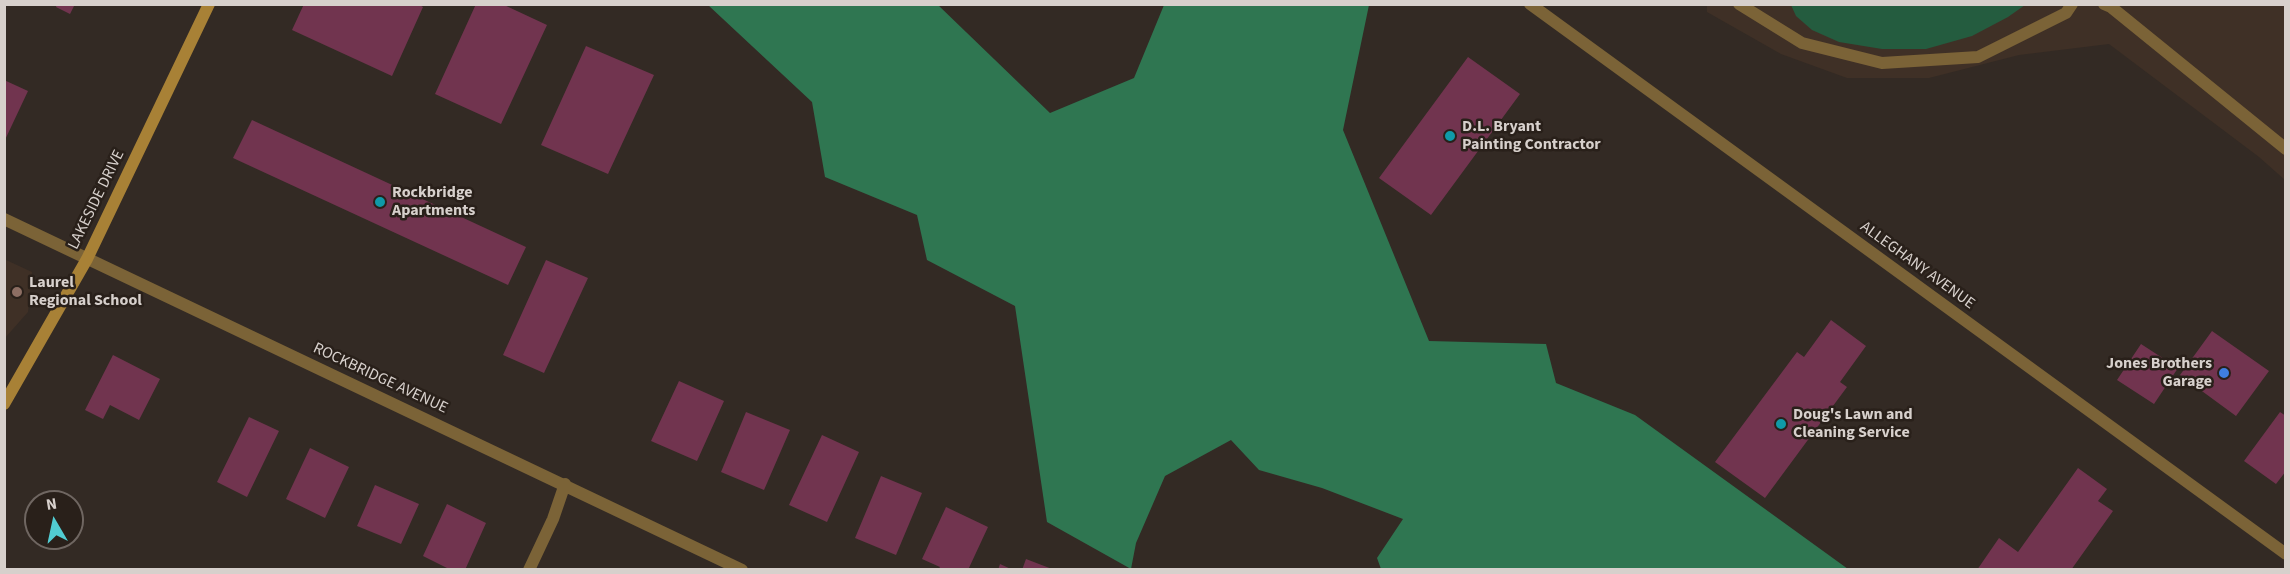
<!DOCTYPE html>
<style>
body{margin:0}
#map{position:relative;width:2290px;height:574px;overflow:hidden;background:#332a24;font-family:"Source Sans 3",sans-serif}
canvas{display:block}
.frame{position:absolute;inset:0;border:6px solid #d7d0cc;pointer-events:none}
.north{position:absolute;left:24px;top:490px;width:60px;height:60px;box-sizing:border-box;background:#29201a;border:2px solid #6f6661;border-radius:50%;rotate:351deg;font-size:16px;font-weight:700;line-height:24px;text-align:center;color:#d7d0cc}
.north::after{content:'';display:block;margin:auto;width:21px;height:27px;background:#51ccd2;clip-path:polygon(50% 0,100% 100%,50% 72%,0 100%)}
</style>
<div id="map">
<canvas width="2290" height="574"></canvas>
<div class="frame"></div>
<div class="north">N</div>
</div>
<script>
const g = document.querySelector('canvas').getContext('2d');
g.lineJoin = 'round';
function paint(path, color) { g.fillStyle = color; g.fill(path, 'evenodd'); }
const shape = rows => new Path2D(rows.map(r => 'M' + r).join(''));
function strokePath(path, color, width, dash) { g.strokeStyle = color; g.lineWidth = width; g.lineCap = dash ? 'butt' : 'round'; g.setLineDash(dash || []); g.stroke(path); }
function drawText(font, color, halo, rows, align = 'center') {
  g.font = font + ' "Source Sans 3",sans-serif'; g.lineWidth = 5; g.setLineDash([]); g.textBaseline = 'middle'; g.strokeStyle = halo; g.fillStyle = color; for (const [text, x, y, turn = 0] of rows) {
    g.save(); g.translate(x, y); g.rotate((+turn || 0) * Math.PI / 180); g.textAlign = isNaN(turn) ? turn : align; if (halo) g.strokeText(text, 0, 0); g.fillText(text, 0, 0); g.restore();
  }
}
const built = shape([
 [1707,4,2285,5,2285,180,2259,157,2109,44,2019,55,1929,78,1847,78,1781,54,1707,12],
 [4,259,32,272,28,312,5,338]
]);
const green = shape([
 [1791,5,2025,5,2008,17,1972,36,1926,49,1882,49,1839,42,1812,30,1796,16]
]);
const forest = shape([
 [708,5,938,5,1050,113,1134,78,1164,5,1369,5,1343,130,1429,341,1546,344,1556,383,1635,415,1848,569,1381,569,1377,558,1403,519,1322,488,1259,470,1231,440,1165,476,1136,543,1131,569,1047,522,1015,306,927,260,917,215,825,177,812,102]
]);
const building = shape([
 [57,4,75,4,70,14,56,7],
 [304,4,418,4,423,7,392,76,292,30],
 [476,4,502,4,547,25,501,124,435,94],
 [586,46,654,75,608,174,541,145],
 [1468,57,1520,94,1431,215,1379,178],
 [4,80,28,91,4,142],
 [252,120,526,247,508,285,233,158],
 [546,260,588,278,544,373,503,355],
 [1831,320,1866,346,1840,382,1847,387,1765,498,1715,462,1797,352,1804,357],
 [2212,331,2269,371,2236,416,2180,375],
 [2141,344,2178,368,2154,404,2117,380],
 [113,355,160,379,139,420,110,405,103,419,85,410],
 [679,381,724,401,697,461,651,441],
 [746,412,790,430,764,490,721,472],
 [2280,412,2286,416,2286,471,2276,484,2244,461],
 [249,417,279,431,247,497,217,482],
 [822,435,859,452,827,522,789,505],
 [310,448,349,467,325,518,286,499],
 [2078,468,2107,489,2098,501,2113,511,2071,570,1977,570,1999,538,2018,552],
 [881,476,922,493,896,555,855,538],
 [375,485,419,504,401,544,357,526],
 [447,504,486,523,465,570,451,570,423,556],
 [946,507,988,527,968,570,938,570,940,567,922,559],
 [1026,559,1052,569,1052,570,1022,570],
 [1000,564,1013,570,998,570]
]);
const service = shape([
 [1739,4,1802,43,1882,63,1978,57,2066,13,2072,4],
 [2104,4,2111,7,2286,149]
]);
const minor = shape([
 [1530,4,2286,554],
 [4,219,742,570],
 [529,570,553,519,565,484]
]);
const secondary = shape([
 [4,404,87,259,209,4]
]);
const markers = [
 [1450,136,6,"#0f9aa8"],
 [380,202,6,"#0f9aa8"],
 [17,292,6,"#8d6e63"],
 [2224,373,6,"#3f7fe0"],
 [1781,424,6,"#0f9aa8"]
];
const poiNames = [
 ["D.L. Bryant",1462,127],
 ["Painting Contractor",1462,145],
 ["Rockbridge",392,193],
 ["Apartments",392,211],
 ["Laurel",29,283],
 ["Regional School",29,301],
 ["Jones Brothers",2212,364,"right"],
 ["Garage",2212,382,"right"],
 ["Doug's Lawn and",1793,415],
 ["Cleaning Service",1793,433]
];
const streetNames = [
 ["LAKESIDE DRIVE",97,200,-64],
 ["ALLEGHANY AVENUE",1917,266,36],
 ["ROCKBRIDGE AVENUE",380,379,25]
];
paint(built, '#3f3026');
paint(green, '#245c3f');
paint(forest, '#2f7651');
paint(building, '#71344f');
strokePath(service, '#7b6337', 12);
strokePath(minor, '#7b6337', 12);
strokePath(secondary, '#a88136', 12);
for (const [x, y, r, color] of markers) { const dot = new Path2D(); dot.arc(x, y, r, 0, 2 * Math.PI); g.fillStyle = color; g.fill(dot); strokePath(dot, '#29201a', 2); }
drawText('bold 16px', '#d7d0cc', '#29201a', poiNames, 'left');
drawText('16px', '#d7d0cc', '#29201a', streetNames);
</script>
